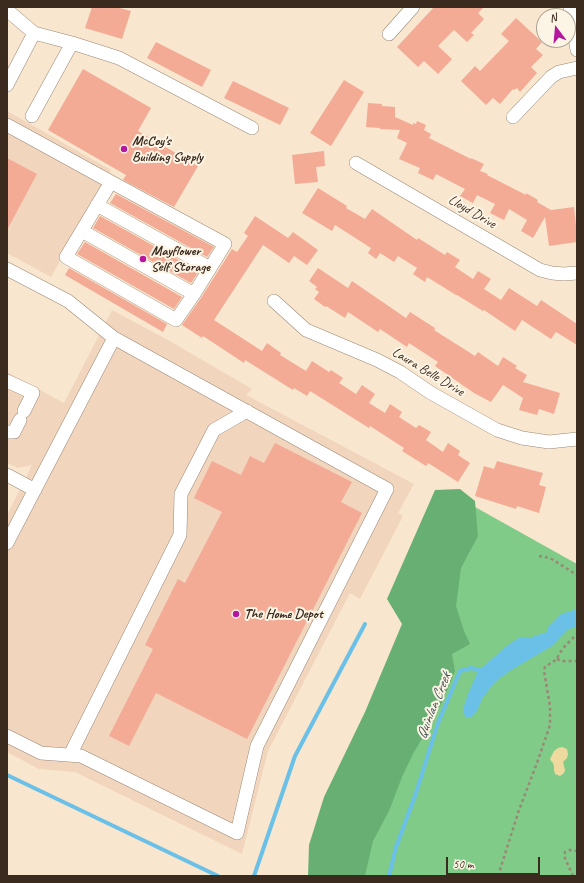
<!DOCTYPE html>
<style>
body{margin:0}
#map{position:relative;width:584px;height:883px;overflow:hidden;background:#f8e6ce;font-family:Caveat,sans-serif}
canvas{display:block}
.frame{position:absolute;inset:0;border:8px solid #3b2a1e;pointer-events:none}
.north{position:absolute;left:536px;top:8px;width:40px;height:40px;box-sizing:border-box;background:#fcf5e5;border:1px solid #afa495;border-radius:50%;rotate:344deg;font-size:11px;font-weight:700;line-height:16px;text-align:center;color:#3b2a1e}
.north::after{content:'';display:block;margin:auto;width:14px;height:18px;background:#b5179e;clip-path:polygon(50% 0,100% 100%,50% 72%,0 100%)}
.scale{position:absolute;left:446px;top:857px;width:94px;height:18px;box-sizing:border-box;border:2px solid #3b2a1e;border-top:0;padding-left:5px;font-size:12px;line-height:14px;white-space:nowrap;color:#3b2a1e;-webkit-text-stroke:3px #fcf5e5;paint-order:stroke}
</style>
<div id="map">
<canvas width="584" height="883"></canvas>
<div class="frame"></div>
<div class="north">N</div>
<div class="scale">50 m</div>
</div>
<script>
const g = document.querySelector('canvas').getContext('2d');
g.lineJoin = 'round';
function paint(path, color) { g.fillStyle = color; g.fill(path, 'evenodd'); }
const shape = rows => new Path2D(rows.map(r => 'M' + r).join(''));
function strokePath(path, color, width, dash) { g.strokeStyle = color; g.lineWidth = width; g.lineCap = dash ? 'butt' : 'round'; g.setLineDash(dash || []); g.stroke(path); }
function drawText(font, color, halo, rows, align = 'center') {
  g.font = font + ' Caveat,sans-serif'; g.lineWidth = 4; g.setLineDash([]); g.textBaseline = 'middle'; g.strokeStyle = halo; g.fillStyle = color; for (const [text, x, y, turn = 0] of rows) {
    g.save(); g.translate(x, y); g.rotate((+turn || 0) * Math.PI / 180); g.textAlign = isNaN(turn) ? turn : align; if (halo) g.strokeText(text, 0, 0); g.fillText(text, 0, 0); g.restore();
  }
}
const built = shape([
 [7,111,111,170,51,277,7,253],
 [112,310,168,340,252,389,246,395,414,484,398,513,403,516,360,599,350,593,268,751,242,854,75,772,39,769,7,752,7,515,32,465,18,468,7,463,7,372,64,403]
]);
const green = shape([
 [450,493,577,564,577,876,346,876]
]);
const forest = shape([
 [460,489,475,501,478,536,461,568,456,606,464,631,470,644,452,654,455,671,444,698,433,720,414,752,402,777,389,811,373,841,365,876,308,876,309,845,324,797,365,712,402,624,387,599,435,490]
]);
const sand = shape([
 [562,747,567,749,568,754,567,758,563,762,565,770,564,773,560,776,555,774,554,770,554,766,553,763,551,761,550,759,554,751,558,748]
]);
const water = shape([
 [577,609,577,626,567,630,552,646,508,672,494,683,482,699,477,711,470,718,465,717,463,709,468,694,478,671,508,645,520,637,532,637,547,632,548,627,561,614]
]);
const stream = shape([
 [7,775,218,876],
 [254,876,295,756,365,624],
 [389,876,396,847,415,796,438,723,460,671,471,668,484,671]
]);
const building = shape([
 [92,7,116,7,131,11,122,39,85,28],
 [434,7,484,7,478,13,484,19,471,33,474,35,467,42,454,30,438,46,452,59,438,74,424,61,418,67,397,47],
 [516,18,542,42,536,49,543,55,531,67,537,73,520,92,517,88,514,90,513,89,500,104,493,98,486,105,461,81,475,66,480,71,509,41,501,34],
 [156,42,211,70,202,87,147,58],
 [83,69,151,108,138,131,198,166,174,207,123,180,126,175,48,130],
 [344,80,364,92,331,146,310,133],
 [233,81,289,108,280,125,224,98],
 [368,103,382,104,382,106,395,107,395,117,413,125,413,123,416,124,417,121,426,125,424,130,431,134,429,138,471,159,471,158,484,164,480,171,488,174,487,175,526,195,526,193,538,200,537,202,551,210,574,207,577,235,577,242,549,246,545,217,533,238,521,231,527,220,509,209,504,220,490,213,495,204,477,195,473,203,460,196,465,189,436,174,433,180,418,173,420,168,399,159,407,143,397,138,400,130,380,129,380,128,366,127],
 [324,151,325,166,316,167,318,182,295,184,292,155],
 [7,158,37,174,7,230],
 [318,188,347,206,346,208,365,219,372,209,417,240,418,238,445,255,447,252,460,260,455,267,473,279,478,271,491,279,484,289,501,300,509,288,537,306,541,300,577,324,577,345,556,332,551,339,522,320,515,331,484,310,483,311,457,295,456,295,427,277,425,282,413,274,417,268,398,256,394,262,380,253,376,259,368,253,371,248,335,225,332,231,302,213],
 [116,194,214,247,207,257,110,203],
 [100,216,199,271,191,283,93,228],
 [255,216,288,238,293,232,318,250,307,265,294,256,289,263,263,245,214,320,262,351,267,343,281,353,280,355,306,371,312,361,329,372,331,370,343,378,339,383,356,394,362,385,375,394,369,403,385,413,390,404,402,412,399,417,416,428,419,425,431,432,426,440,443,452,448,443,460,451,458,455,470,463,458,482,428,463,426,466,402,451,404,448,370,426,369,428,310,391,307,396,294,388,293,390,245,360,244,363,203,336,202,338,182,325,201,298,232,249,237,252,248,236,244,233],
 [85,242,182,297,174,309,77,254],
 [69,268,167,324,163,332,65,275],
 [318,268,348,288,352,281,406,318,410,312,435,328,434,330,475,356,478,352,498,366,503,357,517,366,515,368,527,375,523,382,560,393,554,414,539,409,537,415,519,410,523,398,503,385,491,402,474,393,435,366,438,362,409,343,407,347,380,329,378,332,348,312,345,318,326,306,325,307,314,299,319,292,315,289,317,287,309,281],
 [275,443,352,482,341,502,362,513,247,739,156,693,129,746,109,736,153,649,145,645,178,579,185,583,222,512,194,498,212,461,241,475,250,456,264,463],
 [497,461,543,473,539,485,546,487,539,513,517,506,516,509,475,496,484,466,494,469]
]);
const path = shape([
 [539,556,550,558,577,575],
 [557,659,562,661,577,661],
 [498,876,519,810,537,763,550,725,550,706,544,671,545,667,557,659,559,654,565,646,577,634],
 [573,876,564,856,565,852,570,850,577,851]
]);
const minor = shape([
 [570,7,577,50],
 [7,10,34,33,72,43,119,58,252,128],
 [389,34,413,7],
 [7,85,34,33],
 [32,116,72,43],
 [513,117,551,77,559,72,577,68],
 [7,125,111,182,225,244,194,294,176,320,66,257,111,182],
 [356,163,540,270,552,273,564,274,577,273],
 [97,205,210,268],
 [82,231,194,294],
 [7,269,68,301,114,338],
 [274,301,306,330,377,360,400,372,431,393,497,430,522,438,549,442,577,439],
 [7,381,33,393,24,411],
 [7,432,14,432,20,420],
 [7,475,35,490],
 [7,543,114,338,387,489,257,746,237,833,81,756,41,753,7,736],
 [70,755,180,535,181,494,214,430,247,411]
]);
const markers = [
 [124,149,4,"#b5179e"],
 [143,259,4,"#b5179e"],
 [236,614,4,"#b5179e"]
];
const poiNames = [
 ["McCoy's",132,141],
 ["Building Supply",132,157],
 ["Mayflower",151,251],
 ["Self Storage",151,267],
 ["The Home Depot",244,614]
];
const streetNames = [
 ["Lloyd Drive",472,212,30],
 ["Laura Belle Drive",428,372,31]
];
const waterNames = [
 ["Quinlan Creek",434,706,-68]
];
paint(built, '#f1d5bd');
paint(green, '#81cb88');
paint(forest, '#68af74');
paint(sand, '#eeda9e');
paint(water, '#6ac0e7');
strokePath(stream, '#6ac0e7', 4);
paint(building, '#f4ab95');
strokePath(minor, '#9a8876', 14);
strokePath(path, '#9a8876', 2.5, [3, 3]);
strokePath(minor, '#fff', 13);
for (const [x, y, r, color] of markers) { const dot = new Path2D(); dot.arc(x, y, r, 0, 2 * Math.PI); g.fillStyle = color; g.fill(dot); strokePath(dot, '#fcf5e5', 1.5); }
drawText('bold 14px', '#3b2a1e', '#fcf5e5', poiNames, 'left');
drawText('14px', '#3b2a1e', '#fcf5e5', streetNames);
drawText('italic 15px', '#49575a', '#fcf5e5', waterNames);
</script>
